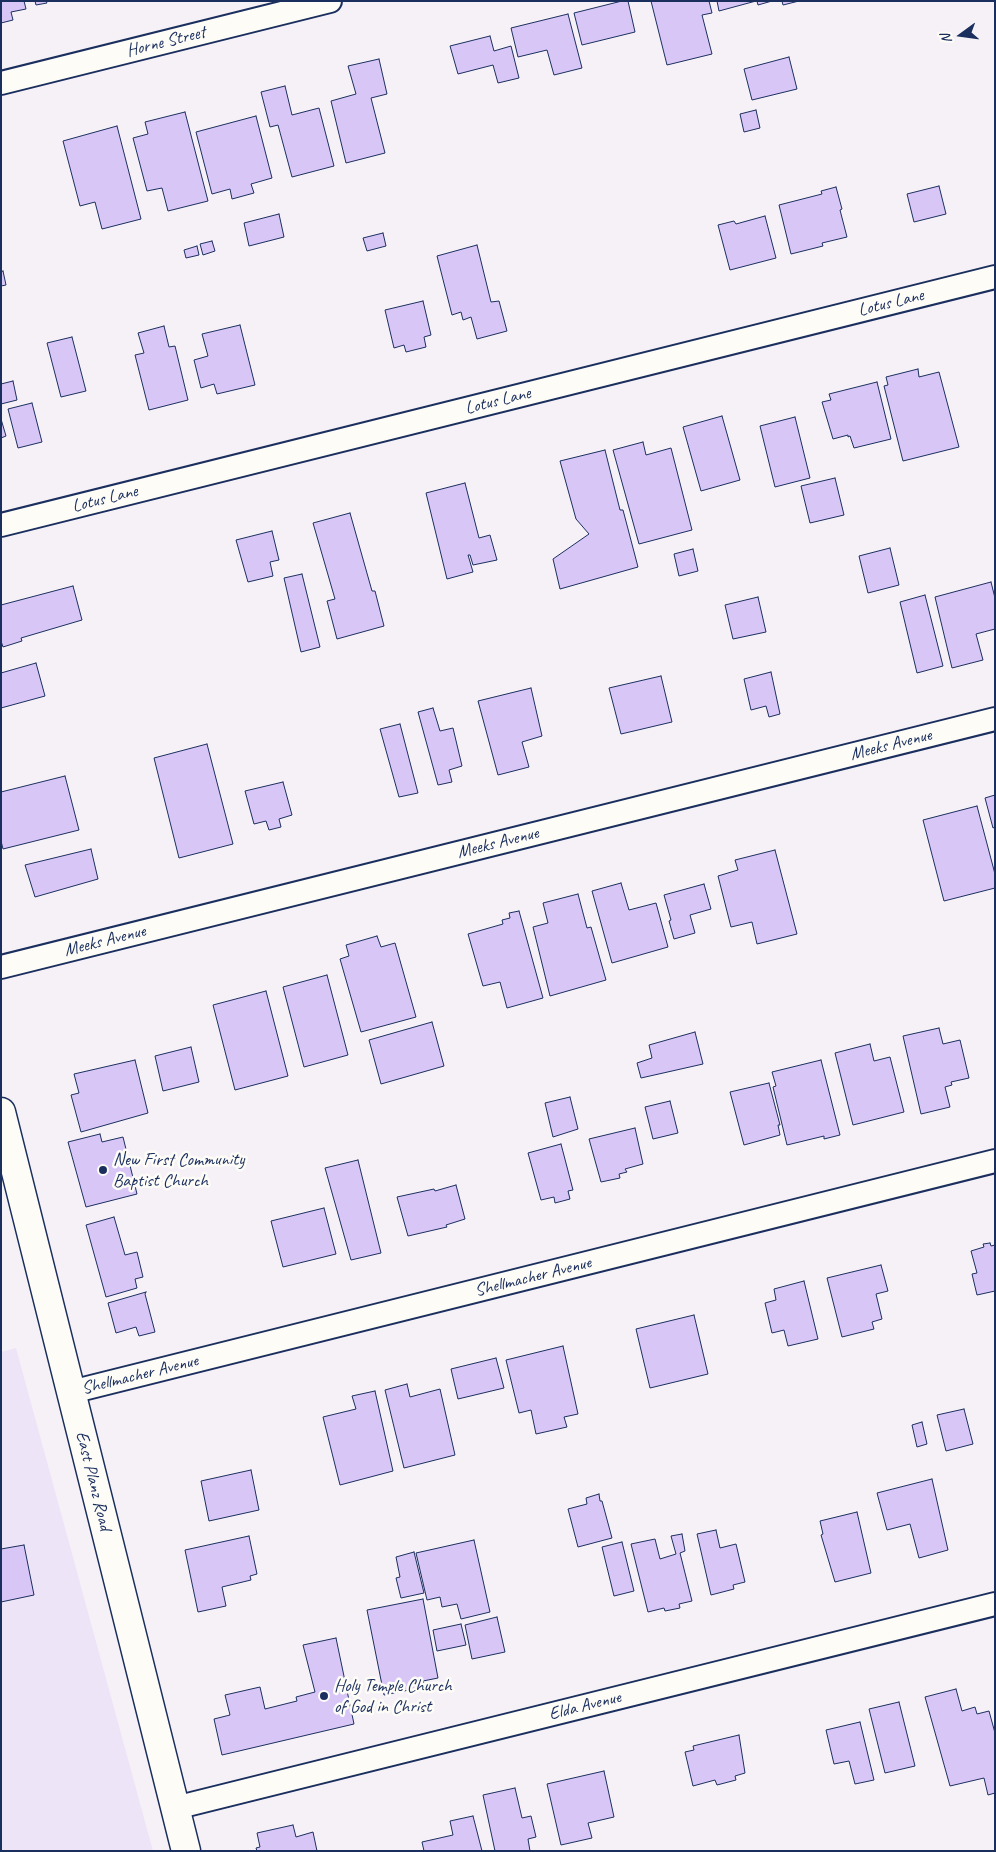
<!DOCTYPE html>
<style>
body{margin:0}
#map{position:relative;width:996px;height:1852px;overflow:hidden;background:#f6f1f7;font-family:Caveat,sans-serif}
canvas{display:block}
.frame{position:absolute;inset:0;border:2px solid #1b2f5e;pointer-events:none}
.north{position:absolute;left:936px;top:10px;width:50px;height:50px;-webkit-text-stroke:4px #fdfcf7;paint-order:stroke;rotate:256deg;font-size:14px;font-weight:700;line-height:20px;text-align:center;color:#1b2f5e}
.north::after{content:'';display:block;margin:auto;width:18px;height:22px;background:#1b2f5e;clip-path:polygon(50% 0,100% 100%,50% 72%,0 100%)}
</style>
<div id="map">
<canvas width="996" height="1852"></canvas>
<div class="frame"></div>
<div class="north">N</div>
</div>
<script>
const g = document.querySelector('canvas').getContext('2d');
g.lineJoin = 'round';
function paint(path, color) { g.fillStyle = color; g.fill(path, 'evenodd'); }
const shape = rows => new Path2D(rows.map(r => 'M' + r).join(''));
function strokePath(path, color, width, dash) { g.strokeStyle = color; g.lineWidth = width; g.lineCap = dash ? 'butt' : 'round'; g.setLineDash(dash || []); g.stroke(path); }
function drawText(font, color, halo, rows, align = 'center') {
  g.font = font + ' Caveat,sans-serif'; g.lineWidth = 5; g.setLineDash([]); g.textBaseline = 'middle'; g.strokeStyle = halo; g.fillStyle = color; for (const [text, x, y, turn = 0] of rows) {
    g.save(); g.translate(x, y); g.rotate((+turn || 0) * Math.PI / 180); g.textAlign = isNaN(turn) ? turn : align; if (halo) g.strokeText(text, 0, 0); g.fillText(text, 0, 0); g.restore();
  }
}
const built = shape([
 [16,1348,153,1851,1,1851,1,1352]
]);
const building = shape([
 [1,1,24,1,26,9,11,12,13,20,1,23,1,1],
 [35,1,46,1,47,3,36,5,35,1],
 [622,1,628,1,635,32,582,45,574,13,622,1],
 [651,1,709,1,712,13,702,15,712,54,667,65,651,1],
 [717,1,756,1,719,11,717,1],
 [757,1,772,1,758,5,757,1],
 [782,1,799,1,783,5,782,1],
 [568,14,582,68,554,75,547,50,518,57,511,28,568,14],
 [490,36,494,51,511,46,519,78,498,83,493,65,458,74,450,46,490,36],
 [789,57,797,89,752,100,744,69,789,57],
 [379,59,387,94,371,98,385,153,346,163,331,101,356,94,348,66,379,59],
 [285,86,292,115,319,108,334,166,292,177,278,125,270,127,261,92,285,86],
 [756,110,760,128,744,132,740,114,756,110],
 [185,112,208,201,168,211,162,188,147,191,133,138,148,134,145,122,185,112],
 [256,116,272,178,251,184,254,193,232,199,230,189,212,194,196,132,256,116],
 [117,126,141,219,102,229,95,202,80,206,63,141,117,126],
 [939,186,946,214,914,222,907,194,939,186],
 [836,187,842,209,840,210,847,237,822,243,823,246,791,254,779,205,822,194,821,191,836,187],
 [279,214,284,237,249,246,244,223,279,214],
 [765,216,776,258,730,270,718,225,734,221,736,224,765,216],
 [383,233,386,246,367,251,363,238,383,233],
 [212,241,215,251,203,255,200,244,212,241],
 [477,245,491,302,499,301,507,331,477,339,471,317,463,320,461,312,452,315,437,256,477,245],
 [197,246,199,255,186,258,184,250,197,246],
 [3,271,6,285,1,286,1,272,3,271],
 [423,301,431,335,424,337,426,347,406,352,404,345,394,348,385,310,423,301],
 [240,325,255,385,217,394,214,384,201,388,194,360,208,356,202,334,240,325],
 [164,326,169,347,175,346,188,400,149,410,135,355,144,353,138,333,164,326],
 [72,337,86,391,61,397,47,343,72,337],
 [918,369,919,377,939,372,959,447,903,461,884,386,888,385,886,377,918,369],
 [13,381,17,400,1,404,1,384,13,381],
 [877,382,891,439,854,448,850,436,848,437,848,435,833,439,822,402,831,400,829,394,877,382],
 [32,403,42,442,18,448,8,409,32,403],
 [722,416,740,480,701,491,683,427,722,416],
 [795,417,810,478,775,487,760,426,795,417],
 [1,419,6,436,1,438,1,419],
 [643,442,646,455,671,448,692,530,639,544,613,450,643,442],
 [605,450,620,510,623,510,638,567,560,589,553,559,589,534,576,519,560,461,605,450],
 [835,478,844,515,810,523,801,486,835,478],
 [465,483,479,538,490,535,497,560,473,565,470,555,468,555,473,572,447,579,426,493,465,483],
 [350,513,372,591,375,591,384,626,337,639,327,601,335,599,313,523,350,513],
 [272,531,279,560,270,562,273,576,248,582,236,540,272,531],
 [890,548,899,585,868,593,859,556,890,548],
 [693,549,698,571,679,576,674,554,693,549],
 [302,574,320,647,301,652,284,578,302,574],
 [991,582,995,598,995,629,976,634,983,660,952,668,935,597,991,582],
 [73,586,82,620,21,638,22,641,3,647,1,641,1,605,73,586],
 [925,595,943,666,917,673,900,602,925,595],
 [758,597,766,632,733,639,725,605,758,597],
 [36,663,45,696,1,708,1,673,36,663],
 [771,672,780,714,769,717,766,706,751,710,744,679,771,672],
 [661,676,672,722,621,734,609,688,661,676],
 [531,688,542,736,522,742,529,767,498,775,478,701,531,688],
 [433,708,440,731,453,728,462,766,449,770,452,782,438,785,418,712,433,708],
 [400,724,418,793,399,797,380,729,400,724],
 [207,744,233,844,179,858,154,758,207,744],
 [65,776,79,830,3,849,1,841,1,792,65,776],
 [283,782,292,815,279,819,281,827,269,830,266,821,254,824,245,791,283,782],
 [995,795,995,827,993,828,985,798,995,795],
 [977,806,995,874,995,888,944,901,923,820,977,806],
 [91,849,98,879,35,897,25,865,91,849],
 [775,850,797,934,757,944,752,922,731,927,718,876,738,870,735,860,775,850],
 [621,883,629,910,656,903,668,947,612,963,592,891,621,883],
 [704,884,711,909,690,915,695,933,674,939,669,921,671,920,664,895,704,884],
 [578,894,587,928,591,927,606,980,550,996,533,927,548,923,543,903,578,894],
 [519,911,543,998,507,1008,500,982,483,986,468,934,503,924,502,920,510,918,509,913,519,911],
 [377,936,381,947,395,943,416,1017,361,1032,340,959,349,956,346,945,377,936],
 [327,975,348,1055,304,1067,283,987,327,975],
 [266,991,288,1076,235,1090,213,1005,266,991],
 [432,1022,444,1066,381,1084,369,1040,432,1022],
 [939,1028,943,1044,960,1040,969,1078,951,1082,952,1085,945,1087,950,1107,921,1114,903,1036,939,1028],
 [695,1032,703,1064,641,1078,637,1063,652,1058,649,1045,695,1032],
 [870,1044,874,1061,890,1057,904,1112,853,1125,835,1053,870,1044],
 [191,1047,199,1082,163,1091,155,1056,191,1047],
 [135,1060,148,1113,81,1132,71,1095,79,1093,74,1074,135,1060],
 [821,1060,840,1135,824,1139,824,1136,787,1145,773,1087,776,1086,772,1072,821,1060],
 [769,1083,780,1125,778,1125,780,1135,744,1145,730,1092,769,1083],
 [570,1097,578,1129,553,1137,545,1103,570,1097],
 [670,1101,678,1133,653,1139,645,1107,670,1101],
 [635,1128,643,1164,625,1169,627,1172,619,1174,620,1178,601,1182,589,1139,635,1128],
 [100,1134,102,1142,123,1137,137,1194,86,1207,68,1142,100,1134],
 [561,1144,573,1190,568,1191,570,1199,555,1203,554,1197,541,1200,528,1153,561,1144],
 [358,1160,381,1253,351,1260,325,1168,358,1160],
 [456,1185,465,1219,446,1225,447,1227,408,1236,397,1197,434,1189,435,1191,456,1185],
 [324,1208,336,1254,283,1267,271,1221,324,1208],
 [114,1217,125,1255,137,1252,143,1277,135,1279,137,1288,106,1297,86,1225,114,1217],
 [990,1243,991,1246,995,1245,995,1291,977,1295,972,1274,977,1273,971,1251,984,1247,983,1244,990,1243],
 [881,1265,888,1291,876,1294,882,1319,872,1322,874,1329,842,1337,827,1278,881,1265],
 [804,1281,818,1339,788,1346,784,1330,772,1333,765,1303,776,1300,774,1289,804,1281],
 [146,1292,145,1294,155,1332,139,1336,136,1327,116,1333,108,1303,146,1292],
 [694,1315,708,1374,650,1388,636,1329,694,1315],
 [563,1346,578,1414,564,1417,567,1427,536,1434,531,1410,519,1413,506,1360,563,1346],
 [496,1358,504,1388,458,1399,451,1369,496,1358],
 [407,1384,410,1397,440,1389,455,1455,404,1468,385,1390,407,1384],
 [375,1391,393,1471,340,1485,323,1417,356,1409,352,1396,375,1391],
 [964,1409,973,1444,946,1451,937,1415,964,1409],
 [922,1422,927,1444,917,1447,912,1425,922,1422],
 [251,1470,259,1510,209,1521,201,1481,251,1470],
 [932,1479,948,1550,919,1558,910,1524,887,1530,877,1493,932,1479],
 [599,1494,600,1501,602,1501,612,1538,578,1547,568,1509,587,1504,586,1498,599,1494],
 [857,1512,871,1573,835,1582,821,1535,823,1534,820,1521,857,1512],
 [716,1530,720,1548,736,1544,745,1582,733,1585,734,1589,711,1595,697,1534,716,1530],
 [682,1534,685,1551,680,1553,692,1601,679,1604,680,1608,665,1611,664,1608,648,1612,631,1544,655,1539,660,1559,676,1554,671,1536,682,1534],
 [249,1536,257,1574,250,1576,251,1580,222,1587,226,1606,198,1612,185,1550,249,1536],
 [474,1540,490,1612,461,1619,457,1604,442,1607,440,1597,427,1600,416,1553,474,1540],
 [622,1542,634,1591,614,1596,602,1547,622,1542],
 [24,1545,34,1595,1,1602,1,1549,24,1545],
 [414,1552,424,1593,401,1598,396,1578,400,1577,396,1557,414,1552],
 [423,1599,438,1678,423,1681,424,1687,384,1695,367,1610,423,1599],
 [497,1617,505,1652,472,1659,465,1625,497,1617],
 [461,1624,466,1645,437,1651,433,1630,461,1624],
 [336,1638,354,1724,222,1755,214,1719,230,1715,225,1695,260,1687,265,1709,297,1701,296,1697,315,1692,303,1645,336,1638],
 [956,1689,962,1711,975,1707,977,1714,989,1711,995,1733,995,1793,988,1795,984,1778,950,1786,925,1697,956,1689],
 [899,1702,915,1766,885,1773,869,1709,899,1702],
 [860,1722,874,1780,855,1784,849,1761,834,1764,826,1730,860,1722],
 [739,1735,745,1773,735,1776,736,1780,717,1785,715,1780,693,1786,685,1752,694,1750,693,1746,739,1735],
 [604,1771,614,1817,588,1823,592,1838,561,1845,547,1784,604,1771],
 [515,1788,522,1818,531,1816,536,1837,528,1839,530,1851,495,1851,483,1795,515,1788],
 [473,1816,482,1851,424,1851,422,1842,453,1835,450,1821,473,1816],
 [293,1825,296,1837,313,1832,317,1851,257,1851,256,1848,260,1847,257,1833,293,1825]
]);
const minor = shape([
 [1,83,330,1],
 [1,525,995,277],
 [1,967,995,719],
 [71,1392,995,1161],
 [175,1808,995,1604]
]);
const tertiary = shape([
 [1,1112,186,1851]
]);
const markers = [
 [103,1170,5,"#1b2f5e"],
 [324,1696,5,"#1b2f5e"]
];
const streetNames = [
 ["Horne Street",166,42,-14],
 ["Lotus Lane",891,303,-14],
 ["Lotus Lane",498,401,-14],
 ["Lotus Lane",105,499,-14],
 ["Meeks Avenue",891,745,-14],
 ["Meeks Avenue",498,843,-14],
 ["Meeks Avenue",105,941,-14],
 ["Shellmacher Avenue",533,1277,-14],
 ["Shellmacher Avenue",140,1375,-14],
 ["East Planz Road",93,1481,76],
 ["Elda Avenue",585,1706,-14]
];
const poiNames = [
 ["New First Community",113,1160],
 ["Baptist Church",113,1181],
 ["Holy Temple Church",334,1686],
 ["of God in Christ",334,1707]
];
paint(built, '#ede4f7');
paint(building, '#d8c6f7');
strokePath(building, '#1b2f5e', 1);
strokePath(minor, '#1b2f5e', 26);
strokePath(tertiary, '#1b2f5e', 31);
strokePath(minor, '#fdfcf7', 22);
strokePath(tertiary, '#fdfcf7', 28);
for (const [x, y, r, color] of markers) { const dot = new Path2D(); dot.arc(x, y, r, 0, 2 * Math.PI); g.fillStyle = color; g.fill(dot); strokePath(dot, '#fdfcf7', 2); }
drawText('18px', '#1b2f5e', '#fdfcf7', streetNames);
drawText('18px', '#1b2f5e', '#fdfcf7', poiNames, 'left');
</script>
